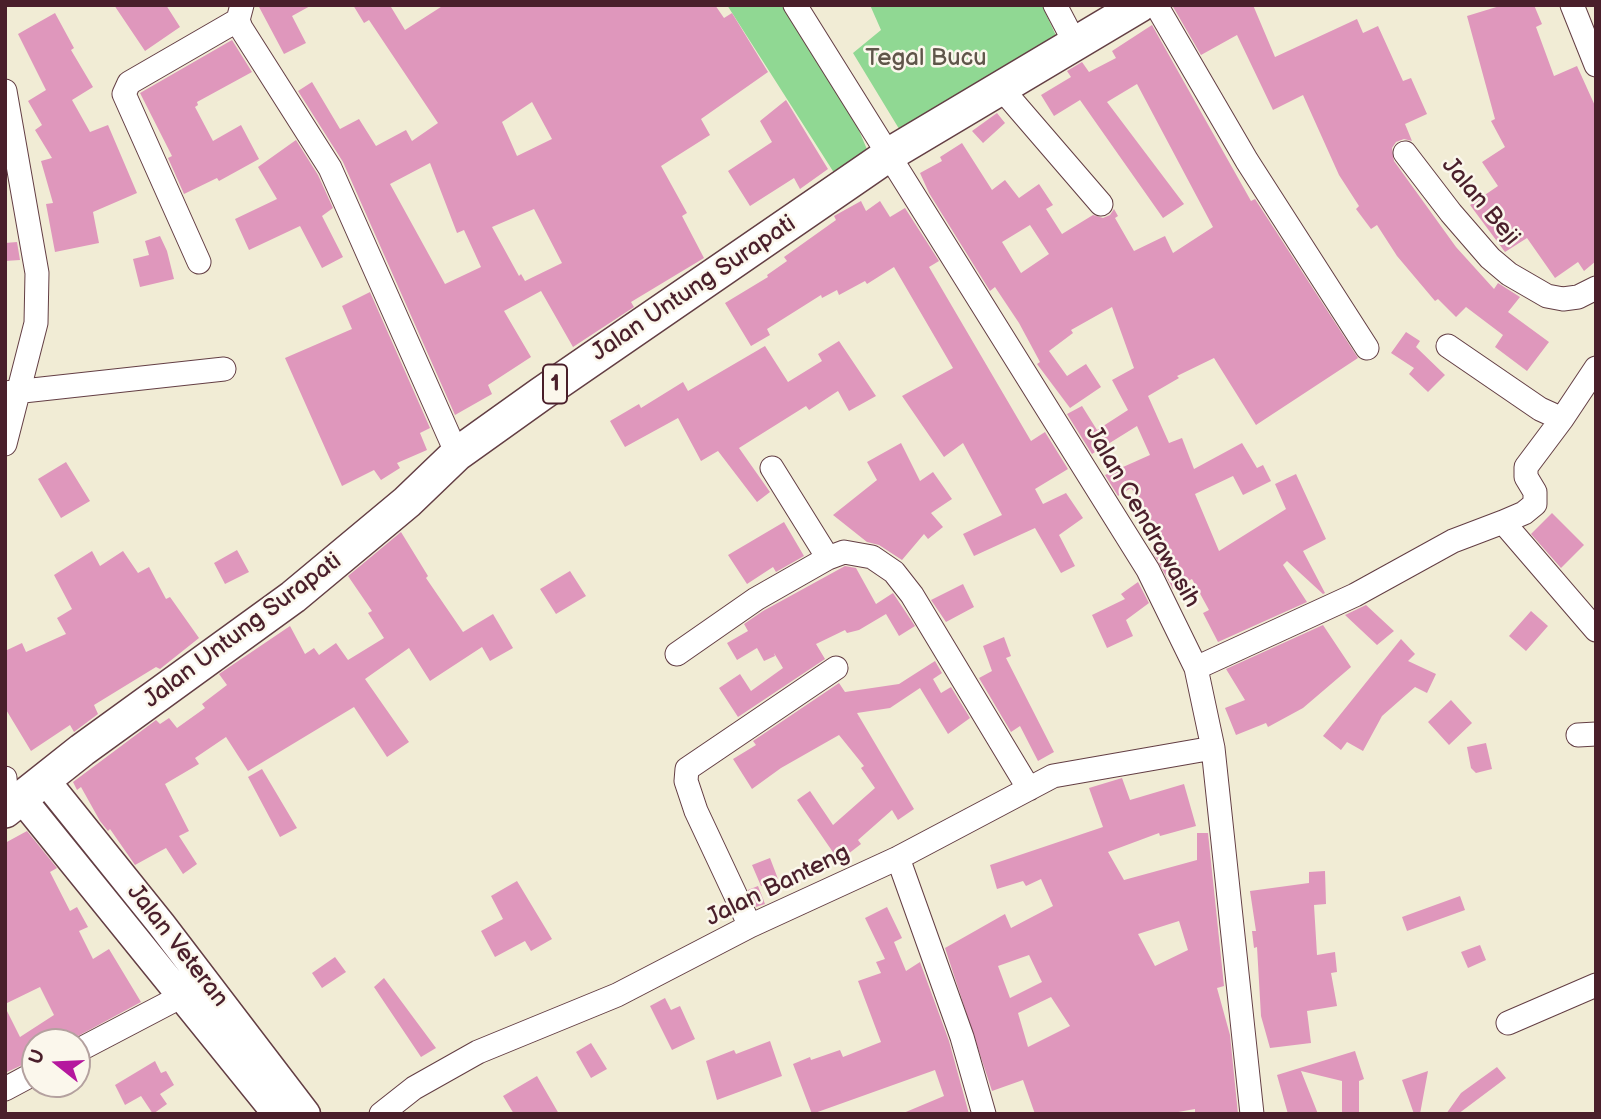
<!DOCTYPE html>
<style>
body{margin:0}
#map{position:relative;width:1601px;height:1119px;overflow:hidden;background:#f1ecd5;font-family:"Balsamiq Sans",sans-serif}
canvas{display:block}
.frame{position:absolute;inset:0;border:7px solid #4a1f2b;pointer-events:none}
.north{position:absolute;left:21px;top:1028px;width:70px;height:70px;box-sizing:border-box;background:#fbf7ec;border:2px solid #b4a19f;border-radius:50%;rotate:288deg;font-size:19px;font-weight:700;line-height:28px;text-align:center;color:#4a1f2b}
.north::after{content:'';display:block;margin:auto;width:24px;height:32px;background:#b5179e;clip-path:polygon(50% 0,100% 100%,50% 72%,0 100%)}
</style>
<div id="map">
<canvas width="1601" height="1119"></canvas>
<div class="frame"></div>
<div class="north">U</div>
</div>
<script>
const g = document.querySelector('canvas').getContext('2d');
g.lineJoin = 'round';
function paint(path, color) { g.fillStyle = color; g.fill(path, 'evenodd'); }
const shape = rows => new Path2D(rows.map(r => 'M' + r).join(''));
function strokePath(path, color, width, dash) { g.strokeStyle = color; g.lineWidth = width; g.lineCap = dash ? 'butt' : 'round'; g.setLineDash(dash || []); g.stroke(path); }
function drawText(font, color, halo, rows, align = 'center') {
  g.font = font + ' "Balsamiq Sans",sans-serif'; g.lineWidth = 5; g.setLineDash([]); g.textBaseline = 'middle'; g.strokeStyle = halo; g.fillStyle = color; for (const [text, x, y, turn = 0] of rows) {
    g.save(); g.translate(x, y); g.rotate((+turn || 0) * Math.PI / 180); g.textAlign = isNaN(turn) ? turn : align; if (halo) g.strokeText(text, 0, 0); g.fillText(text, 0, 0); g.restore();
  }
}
const green = shape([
 [727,5,782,5,853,116,871,159,838,179],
 [870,5,1042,5,1058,40,904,137,853,53,881,30]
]);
const building = shape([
 [114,5,166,5,180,27,145,51],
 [258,5,312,5,292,16,306,43,284,54],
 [353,5,394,5,391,7,405,30,444,5,715,5,724,18,732,13,768,72,701,119,710,135,661,166,687,213,682,216,704,258,631,302,634,307,573,347,541,291,504,311,531,357,488,385,492,394,455,415,343,162,298,91,312,82,340,129,359,119,376,146,406,130,412,141,438,123,369,20,364,23],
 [532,102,552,139,517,156,502,122],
 [430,163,457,233,464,230,481,267,445,284,390,184],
 [534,209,562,263,525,281,521,274,519,276,492,227],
 [1172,5,1253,5,1275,57,1357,19,1363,33,1378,26,1403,81,1411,78,1427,114,1405,124,1412,141,1404,139,1396,142,1392,148,1394,161,1456,247,1494,289,1498,283,1520,297,1508,312,1549,342,1527,371,1495,347,1503,335,1466,307,1456,317,1438,299,1435,301,1397,256,1377,225,1371,229,1356,209,1359,206,1339,175,1303,95,1273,110,1237,35,1201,55],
 [1503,5,1534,5,1542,24,1536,27,1554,76,1577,66,1596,108,1596,261,1584,271,1578,262,1555,278,1527,238,1505,252,1470,205,1498,186,1482,162,1505,147,1491,121,1495,119,1467,16],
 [55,13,74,48,71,50,93,87,72,100,90,132,108,125,137,193,93,212,99,243,55,252,46,204,53,203,41,161,52,158,35,130,42,125,28,101,46,90,18,34],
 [1152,25,1251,201,1255,199,1358,358,1256,425,1214,358,1177,376,1179,378,1148,396,1169,443,1182,438,1194,469,1242,443,1257,468,1263,465,1271,481,1243,495,1233,476,1195,494,1219,551,1286,509,1275,484,1296,474,1326,539,1303,551,1325,593,1323,594,1287,561,1283,565,1307,602,1218,642,1203,613,1209,610,1192,579,1173,589,1151,549,1162,544,1146,515,1149,513,1131,488,1118,496,1105,475,1150,455,1137,426,1092,454,1067,414,1082,406,1097,430,1128,410,1112,380,1134,368,1112,307,1071,330,1073,333,1049,351,1067,376,1086,364,1101,387,1070,408,1037,364,1040,362,1019,323,995,287,990,291,929,193,920,173,942,161,940,157,962,143,992,190,1005,180,1019,198,1039,184,1053,205,1046,209,1062,234,1093,215,1103,218,1110,215,1114,209,1118,216,1115,218,1134,251,1165,236,1173,253,1213,227,1137,84,1107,102,1184,204,1163,218,1080,100,1054,116,1041,95,1071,77,1067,71,1082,62,1089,72,1116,58,1112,51],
 [1030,225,1049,254,1021,273,1002,242],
 [232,40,252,72,197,102,198,105,195,107,213,141,241,125,259,159,219,181,217,178,184,194,168,158,172,156,140,93],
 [786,100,828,169,800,189,794,178,750,206,728,171,772,142,760,121],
 [997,113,1005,123,983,143,972,131],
 [296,140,318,175,333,208,322,216,343,257,322,268,300,226,249,250,235,219,277,199,258,167],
 [861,201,866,211,880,201,890,217,905,208,939,261,929,267,1031,441,1045,432,1068,469,1035,489,1043,504,1066,493,1083,518,1059,535,1075,566,1061,573,1035,528,974,556,963,534,1002,515,963,443,944,457,902,396,953,368,894,267,867,284,865,281,839,295,837,290,822,298,821,295,767,329,770,335,751,346,725,303,768,277,767,275,787,261,784,257,836,220,834,216],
 [160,236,167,251,174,279,140,287,133,259,149,255,145,241],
 [17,242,20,260,5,261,5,243],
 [370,292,430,428,420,433,427,450,397,463,400,468,381,480,374,470,342,486,285,358,352,329,342,306],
 [1406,332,1420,341,1416,347,1445,375,1428,392,1409,374,1414,368,1391,353],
 [839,341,876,396,849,411,838,391,809,410,806,406,739,448,770,492,757,502,718,451,701,461,678,418,625,447,610,421,639,404,641,408,683,382,688,391,765,346,788,382,822,361,818,354],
 [901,443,920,481,933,472,952,499,931,513,943,527,928,539,924,534,902,560,879,545,867,542,833,515,877,480,867,462],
 [66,462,90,501,61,518,38,479],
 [1552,513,1584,545,1561,568,1531,534],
 [784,522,804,556,776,572,773,567,747,584,728,555],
 [401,532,428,576,426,578,463,632,493,614,513,648,490,661,482,647,430,681,409,648,365,679,409,742,387,757,354,707,248,771,226,737,195,758,199,764,165,784,189,831,179,836,197,864,183,874,166,848,135,865,110,829,108,831,100,821,81,787,77,790,73,782,156,720,160,724,169,718,177,728,205,708,202,704,227,685,219,674,290,626,305,654,314,648,319,655,336,643,348,660,384,638,368,613,372,611,348,576],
 [237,550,249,572,225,584,214,563],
 [92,551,100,566,123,551,138,573,149,567,166,599,170,597,199,638,160,669,156,667,94,705,98,714,74,732,70,725,31,751,5,708,5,651,22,643,26,652,66,634,57,618,72,609,54,575],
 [845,566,856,568,876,604,893,593,915,626,899,636,886,614,859,630,847,633,845,630,816,644,825,659,738,717,719,688,740,674,751,691,783,668,774,653,775,656,764,661,757,648,737,660,727,643,748,631,744,624,763,611],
 [570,571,586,596,556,614,540,589],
 [1138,582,1149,603,1126,620,1133,636,1107,648,1092,615,1125,599,1121,594],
 [963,584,974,607,946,622,931,600],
 [1366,605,1394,631,1377,645,1345,615],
 [1531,611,1548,626,1526,651,1509,636],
 [1323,625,1351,667,1303,708,1268,727,1266,723,1236,735,1225,708,1245,700,1226,669],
 [1004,637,1011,656,1006,658,1054,752,1038,761,1020,726,1011,732,979,678,992,671,983,646],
 [1401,639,1415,654,1408,661,1436,674,1427,693,1415,687,1382,716,1363,751,1347,742,1341,750,1323,736],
 [935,661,942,673,933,679,941,693,951,687,970,718,948,734,920,688,890,708,857,713,914,809,898,820,892,810,858,840,861,844,839,861,797,800,810,791,833,825,875,788,861,768,864,766,839,735,781,768,752,789,733,759,756,745,753,741,839,683,845,692,899,684],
 [1451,700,1472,723,1449,745,1428,722],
 [1486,743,1492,769,1476,773,1471,768,1467,747],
 [262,769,297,828,280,837,248,777],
 [1122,778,1130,800,1184,784,1196,826,1160,836,1159,833,1108,852,1124,880,1197,860,1197,833,1208,833,1224,986,1217,988,1230,1035,1238,1114,1195,1114,1195,1109,1167,1114,1035,1114,1023,1080,992,1091,945,948,1005,914,1011,928,1053,906,1041,879,1026,886,1023,881,997,889,990,865,1103,827,1089,788],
 [1179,921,1188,950,1155,966,1138,934],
 [1029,955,1042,982,1010,998,998,966],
 [1051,997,1070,1026,1028,1047,1018,1013],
 [27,831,57,868,50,872,70,911,77,907,88,927,79,931,93,959,109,949,141,1002,67,1042,35,1042,35,1059,5,1073,5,1007,20,1037,54,1015,40,987,5,1004,5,843],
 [770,858,778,879,761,886,752,865],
 [1325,871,1326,904,1314,905,1317,955,1335,952,1337,972,1331,973,1337,1006,1307,1011,1311,1043,1270,1048,1261,1016,1257,947,1254,948,1252,931,1256,931,1250,891,1309,883,1309,872],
 [517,881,552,939,531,951,525,941,495,957,481,931,503,919,491,896],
 [758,886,765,904,756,907,748,890],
 [1460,896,1465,910,1407,931,1402,917],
 [887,907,902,938,894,942,906,971,920,962,949,1041,969,1114,901,1114,944,1096,935,1070,812,1114,793,1064,810,1057,811,1060,840,1050,843,1057,881,1042,858,981,881,973,876,962,885,959,865,918],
 [1480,945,1486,960,1468,968,1461,952],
 [335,957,346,972,322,988,312,973],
 [384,978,436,1048,421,1057,374,987],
 [665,998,671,1010,680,1006,695,1039,672,1050,650,1006],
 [770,1041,782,1076,717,1100,706,1061,734,1050,736,1054],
 [591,1043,607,1069,591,1078,576,1052],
 [1355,1051,1364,1079,1359,1081,1359,1114,1342,1114,1342,1081,1301,1071,1318,1114,1288,1114,1277,1075],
 [155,1061,161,1073,166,1071,174,1085,160,1094,167,1104,153,1114,141,1096,125,1105,115,1085],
 [1497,1067,1506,1078,1458,1114,1446,1114,1461,1093],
 [1428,1071,1420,1114,1414,1114,1402,1080],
 [537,1076,559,1114,514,1114,503,1096]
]);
const minor = shape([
 [242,5,238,20,241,28,330,168,457,454],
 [795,5,1148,570,1196,668,1213,748,1252,1114],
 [1055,5,1076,45],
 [1156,5,1247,161,1367,348],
 [1572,5,1596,65],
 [1001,88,1101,204],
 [5,91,37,273,36,323,5,444],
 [1405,153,1451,213,1490,258,1509,274,1547,296,1563,299,1578,297,1596,288],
 [199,262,124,94,129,83,238,20],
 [1448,346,1540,409,1562,419,1596,368],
 [5,393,224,369],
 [772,468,828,558],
 [1503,522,1524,513,1535,504,1535,492,1526,477,1526,467,1562,419],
 [677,654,756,599,828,558,844,552,872,557,894,572,912,595,1029,789],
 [1196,668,1355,595,1453,541,1503,522,1596,630],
 [1578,735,1596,734],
 [5,778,8,809],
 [898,858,962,1037,984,1114],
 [750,926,696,811,686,781,687,769,836,668],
 [1508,1023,1596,985],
 [77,1051,182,996],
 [5,1089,35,1073],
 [381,1114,414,1088,478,1052,617,995,750,926,898,858,1053,776,1213,748]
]);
const major = shape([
 [46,781,161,924,306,1114],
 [22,799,277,1114]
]);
const highway = shape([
 [5,811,82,750,293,597,407,502,457,454,541,394,890,154,1140,5]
]);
const shields = [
 [555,384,24]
];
const shieldNames = [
 ["1",555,384]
];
const parkNames = [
 ["Tegal Bucu",926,59]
];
const streetNames = [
 ["Jalan Beji",1480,202,50],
 ["Jalan Untung Surapati",694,289,-34],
 ["Jalan Cendrawasih",1142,517,60],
 ["Jalan Untung Surapati",243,631,-37],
 ["Jalan Banteng",778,886,-26],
 ["Jalan Veteran",177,946,52]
];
paint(green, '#90d893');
paint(building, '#df97bc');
strokePath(minor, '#633e44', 25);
strokePath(major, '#633e44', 31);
strokePath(highway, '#633e44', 36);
strokePath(minor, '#fff', 23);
strokePath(major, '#fff', 28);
strokePath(highway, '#fff', 33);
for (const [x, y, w] of shields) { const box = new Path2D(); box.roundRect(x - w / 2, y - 19.5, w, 39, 5); g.fillStyle = '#fbf7ec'; g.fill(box); strokePath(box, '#4a1f2b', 2); }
drawText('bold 23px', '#4a1f2b', null, shieldNames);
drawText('24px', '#5f564a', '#fbf7ec', parkNames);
drawText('24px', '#4a1f2b', '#fbf7ec', streetNames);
</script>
